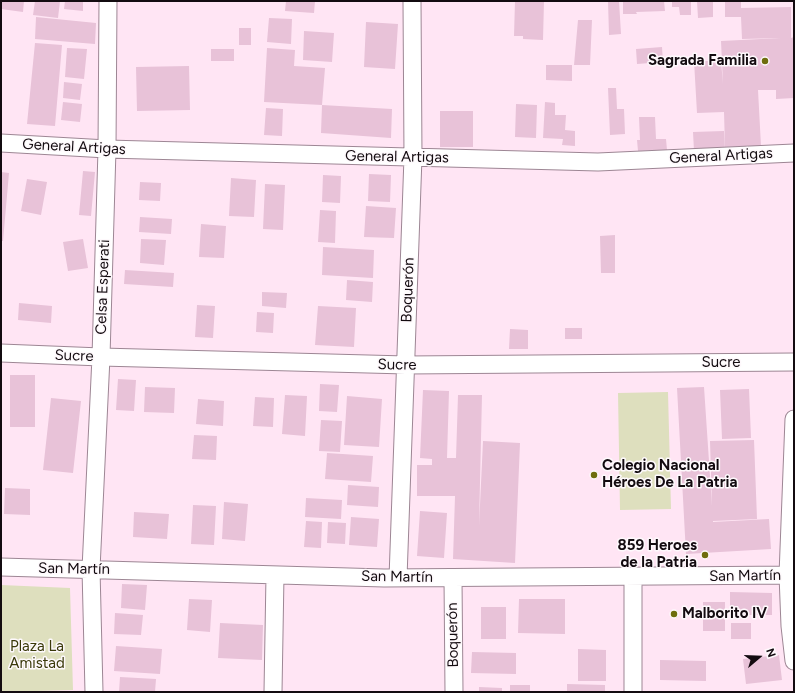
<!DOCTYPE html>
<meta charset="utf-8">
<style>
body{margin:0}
#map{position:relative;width:795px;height:693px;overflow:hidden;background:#ffe5f4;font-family:Figtree,sans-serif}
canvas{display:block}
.frame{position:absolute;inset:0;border:2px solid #130b10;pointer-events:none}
.north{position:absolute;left:739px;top:637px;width:40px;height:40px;-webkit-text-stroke:3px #fef9fc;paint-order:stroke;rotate:71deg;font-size:11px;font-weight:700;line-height:16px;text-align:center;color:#130b10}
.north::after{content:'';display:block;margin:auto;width:14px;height:18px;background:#130b10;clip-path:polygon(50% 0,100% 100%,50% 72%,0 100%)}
</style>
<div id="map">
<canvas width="795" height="693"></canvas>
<div class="frame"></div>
<div class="north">N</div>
</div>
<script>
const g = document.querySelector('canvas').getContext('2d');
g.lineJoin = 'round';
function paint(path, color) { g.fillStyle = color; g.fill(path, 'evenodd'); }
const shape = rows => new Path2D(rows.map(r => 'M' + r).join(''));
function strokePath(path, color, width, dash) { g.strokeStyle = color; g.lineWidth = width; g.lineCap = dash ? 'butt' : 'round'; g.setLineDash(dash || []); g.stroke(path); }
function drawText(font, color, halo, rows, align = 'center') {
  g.font = font + ' Figtree,sans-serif'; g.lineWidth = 3; g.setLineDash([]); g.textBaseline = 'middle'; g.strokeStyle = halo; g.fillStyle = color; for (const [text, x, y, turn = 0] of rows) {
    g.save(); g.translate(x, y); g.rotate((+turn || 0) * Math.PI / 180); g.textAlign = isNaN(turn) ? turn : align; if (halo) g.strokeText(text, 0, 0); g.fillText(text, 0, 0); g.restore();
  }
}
const green = shape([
 [668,392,671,509,620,510,618,393],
 [1,585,70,588,73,690,1,692]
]);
const building = shape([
 [2,1,24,1,23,12,1,9],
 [35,1,60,1,58,18,33,15],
 [65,1,83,1,83,11,64,9],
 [286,1,315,1,314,13,285,11],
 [515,1,544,1,543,40,523,39,523,36,514,36],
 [608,1,619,1,621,34,609,35],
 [623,1,664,1,665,11,636,12,637,14,623,14],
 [672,1,691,1,691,15,680,15,679,7,672,7],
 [697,1,713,1,713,17,698,18],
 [725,1,741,1,741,8,791,7,791,38,794,37,794,98,776,99,776,90,758,90,761,146,725,147,724,112,697,113,694,61,721,61,723,84,721,41,781,38,742,39,741,17,725,17],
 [36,17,96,23,95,44,35,39],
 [269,18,292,19,291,44,267,42],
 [578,20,592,20,590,65,574,65],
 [366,22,398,24,395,69,364,67],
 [239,28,251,28,251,45,239,45],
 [304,31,334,33,332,62,303,60],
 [35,43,62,45,55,126,27,124],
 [662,47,663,62,637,64,636,49],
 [67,48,87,49,84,79,65,77],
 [267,48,295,50,294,66,325,68,322,105,392,109,391,138,321,133,322,105,264,102],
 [211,49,234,49,234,61,211,61],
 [546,65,572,65,572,81,546,80],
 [189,66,190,110,137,111,136,67],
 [64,82,82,84,80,100,63,98],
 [608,88,616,88,617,109,624,109,625,134,610,135],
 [63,102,82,104,80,122,61,120],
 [545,102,555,103,555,115,566,115,565,130,575,131,575,146,562,145,563,139,543,138],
 [516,104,537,105,536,138,515,137],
 [266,108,283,109,282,136,264,135],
 [440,111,473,111,473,147,440,147],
 [639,117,655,117,656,139,666,139,667,150,638,151,637,140,640,140],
 [724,131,725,150,694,151,693,132],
 [83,171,95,172,91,216,79,215],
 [1,172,9,173,3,241,1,241],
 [369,174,391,175,390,202,368,201],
 [323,175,341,176,340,203,322,202],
 [231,178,256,180,254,217,229,216],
 [27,179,47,182,41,215,21,211],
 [140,182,161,183,160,201,139,200],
 [265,184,285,185,283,230,263,229],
 [366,206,396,208,394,238,364,237],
 [320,210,336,211,335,243,318,242],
 [140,217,172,219,171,234,139,232],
 [201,224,226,226,224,258,199,257],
 [615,235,615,273,601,273,600,236],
 [83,239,88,268,68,271,63,242],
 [141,239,166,240,164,265,140,263],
 [323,247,374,250,373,278,322,275],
 [125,270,174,273,173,287,124,284],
 [347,280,373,282,372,302,346,300],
 [262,292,287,293,286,308,262,306],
 [19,303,52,306,51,323,18,320],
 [197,305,215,306,213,338,195,337],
 [318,306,356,308,354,347,315,345],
 [257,312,274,313,273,333,256,332],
 [565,328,582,328,582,339,565,339],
 [510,329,528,330,528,349,509,349],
 [10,375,35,375,35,427,10,427],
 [118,379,136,380,134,411,116,410],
 [320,384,339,385,337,412,319,411],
 [145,387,175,388,174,413,144,412],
 [704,387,712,506,710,441,754,440,757,519,713,521,713,522,769,519,771,549,686,554,677,388],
 [749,389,751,438,722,439,720,390],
 [423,390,449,391,447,458,456,458,458,395,482,395,479,526,483,441,520,443,515,563,453,559,455,496,417,496,417,465,432,465,432,459,420,458],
 [285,395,307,396,305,436,282,434],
 [347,396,382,399,379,447,344,445],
 [255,397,274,398,273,427,253,426],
 [51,398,81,401,73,473,43,470],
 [198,399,224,401,223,426,196,424],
 [321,420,342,421,340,452,319,451],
 [194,435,217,436,216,460,192,459],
 [327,453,373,456,371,482,325,479],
 [348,485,379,487,378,507,347,505],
 [5,488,30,489,30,515,4,514],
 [306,498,342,500,341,519,305,517],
 [224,502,248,504,245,541,222,539],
 [193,505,216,506,214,545,191,544],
 [420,511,447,513,444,558,417,556],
 [134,512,169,514,167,539,133,537],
 [351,517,379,519,377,547,349,545],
 [306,521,322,522,321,548,304,547],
 [328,522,346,523,345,544,327,543],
 [122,584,147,585,145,610,121,608],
 [730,592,772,593,772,615,730,615],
 [189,599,212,600,210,632,187,630],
 [519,599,565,599,565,634,518,633],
 [703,602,725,602,725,631,703,631],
 [481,607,506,607,506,639,481,639],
 [115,613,143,615,141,635,114,634],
 [220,623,263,625,262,660,218,658],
 [731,623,751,623,751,639,731,639],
 [116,646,162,649,160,674,114,671],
 [578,649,606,650,606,681,578,681],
 [472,652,516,653,516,674,471,673],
 [779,655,782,680,746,684,743,659],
 [660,660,706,661,706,681,660,680],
 [120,677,156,679,155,692,119,692],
 [567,684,605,685,605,692,567,692],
 [510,685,530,685,530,692,510,692],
 [479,687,502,688,502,692,479,692]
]);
const minor = shape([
 [1,143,107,149,598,162,794,153],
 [1,353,101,357,406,365,794,362],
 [794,419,788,575,790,626,794,661],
 [1,567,384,578,794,575],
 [398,578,413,157,412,1],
 [453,578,454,692],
 [94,692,91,569,101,357,107,149,108,1],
 [273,692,275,575],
 [633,692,633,577]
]);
const markers = [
 [765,61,4,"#6e6d0d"],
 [594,475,4,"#6e6d0d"],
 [705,555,4,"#6e6d0d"],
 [674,614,4,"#6e6d0d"]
];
const poiNames = [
 ["Sagrada Familia",757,61],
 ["Colegio Nacional",602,466,"left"],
 ["Héroes De La Patria",602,483,"left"],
 ["859 Heroes",697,546],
 ["de la Patria",697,563],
 ["Malborito IV",682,614,"left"]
];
const streetNames = [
 ["General Artigas",74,147,3],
 ["General Artigas",721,156,-3],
 ["General Artigas",397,157,1],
 ["Celsa Esperati",103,287,-88],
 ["Boquerón",408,290,-88],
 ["Sucre",74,356,2],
 ["Sucre",721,363],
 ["Sucre",397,365,1],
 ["San Martín",74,569,1],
 ["San Martín",745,576,-1],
 ["San Martín",397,577,1],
 ["Boquerón",453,635,-91]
];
const parkNames = [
 ["Plaza La",37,647],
 ["Amistad",37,664]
];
paint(green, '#dedfbe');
paint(building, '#e8c2d8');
strokePath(minor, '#9d8694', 19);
strokePath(minor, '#fff', 17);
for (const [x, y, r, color] of markers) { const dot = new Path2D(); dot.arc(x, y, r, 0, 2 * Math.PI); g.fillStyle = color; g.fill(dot); strokePath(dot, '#fef9fc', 1.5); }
drawText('bold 15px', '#130b10', '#fef9fc', poiNames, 'right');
drawText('15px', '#130b10', '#fef9fc', streetNames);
drawText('15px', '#3a3909', '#fef9fc', parkNames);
</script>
